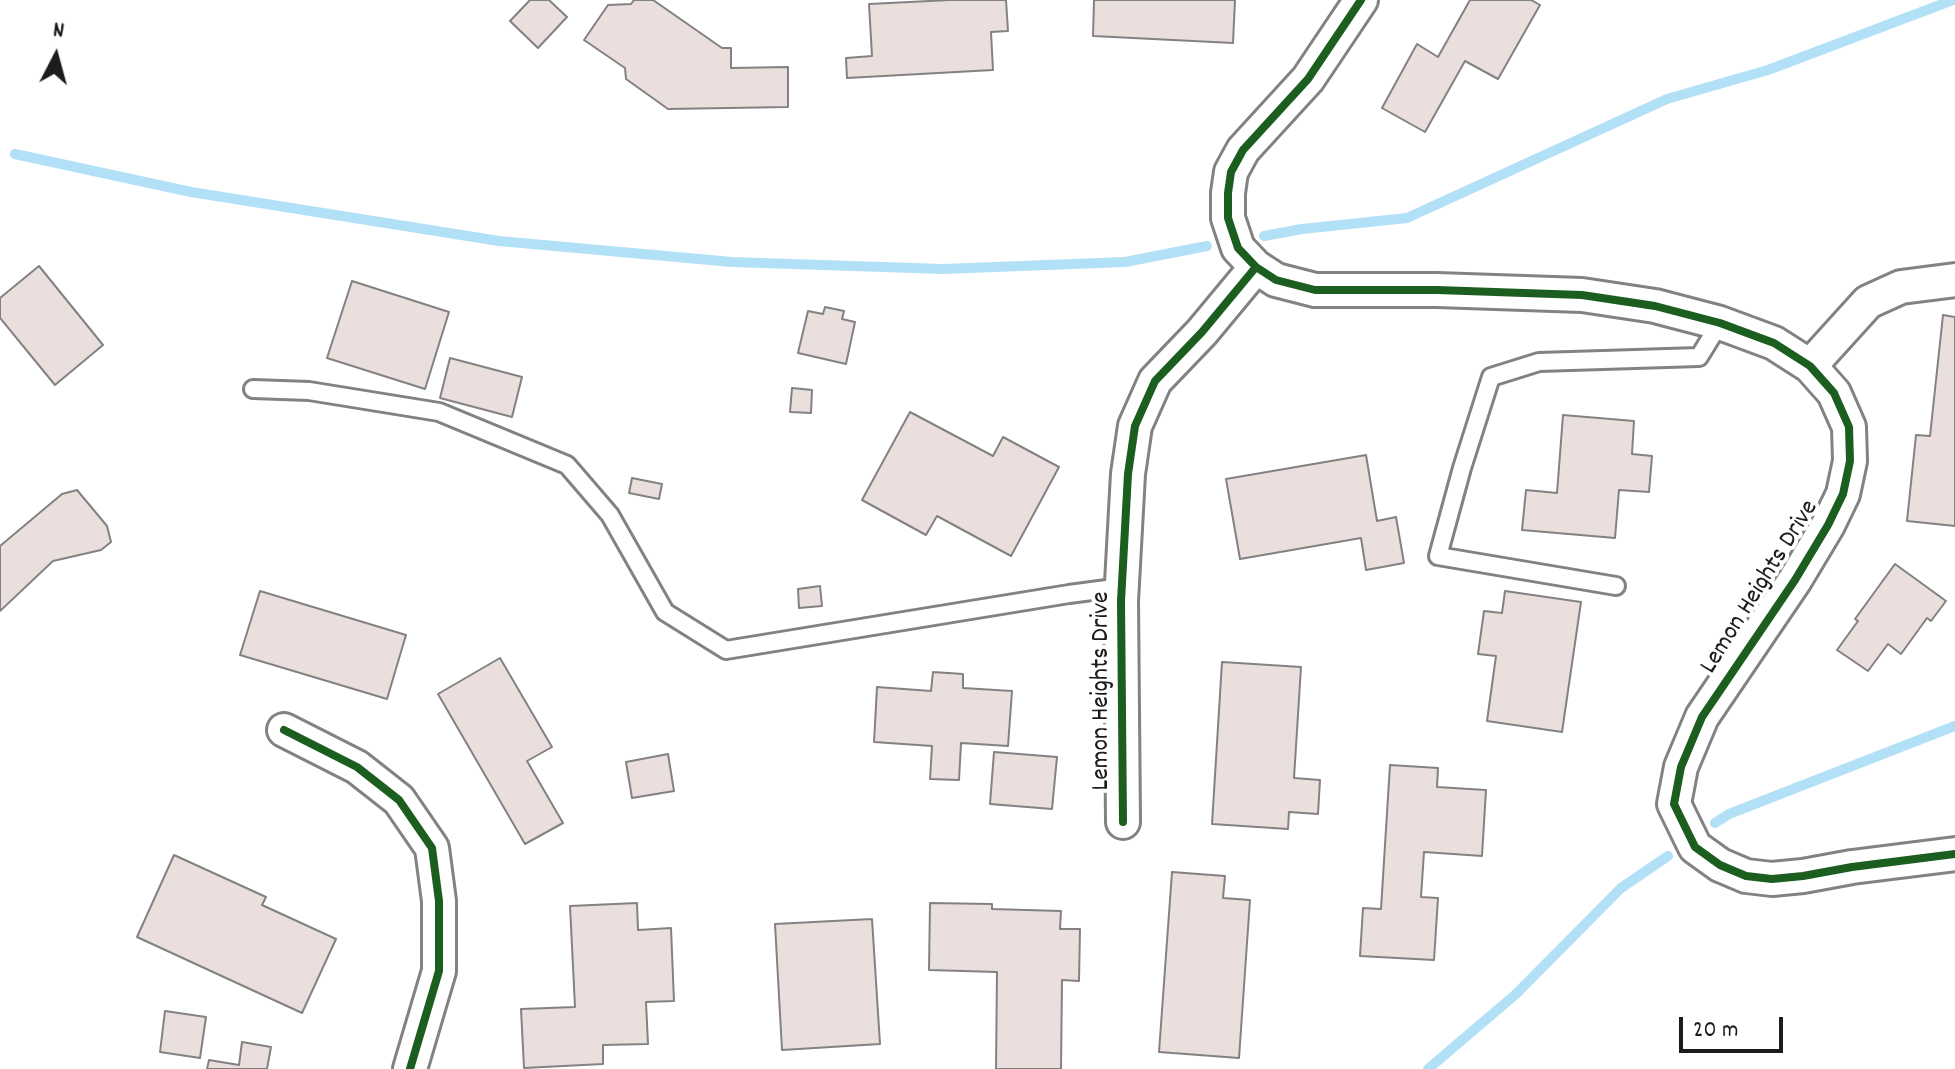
<!DOCTYPE html>
<style>
body{margin:0}
#map{position:relative;width:1955px;height:1069px;overflow:hidden;background:#fff;font-family:Dekko,sans-serif}
canvas{display:block}
.north{position:absolute;left:16px;top:16px;width:80px;height:80px;-webkit-text-stroke:6px #fff;paint-order:stroke;rotate:6deg;font-size:22px;font-weight:700;line-height:32px;text-align:center;color:#1c1c1c}
.north::after{content:'';display:block;margin:auto;width:28px;height:36px;background:#1c1c1c;clip-path:polygon(50% 0,100% 100%,50% 72%,0 100%)}
.scale{position:absolute;left:1679px;top:1017px;width:104px;height:36px;box-sizing:border-box;border:4px solid #1c1c1c;border-top:0;padding-left:10px;font-size:24px;line-height:28px;white-space:nowrap;color:#1c1c1c;-webkit-text-stroke:6px #fff;paint-order:stroke}
</style>
<div id="map">
<canvas width="1955" height="1069"></canvas>
<div class="north">N</div>
<div class="scale">20 m</div>
</div>
<script>
const g = document.querySelector('canvas').getContext('2d');
g.lineJoin = 'round';
const shape = rows => new Path2D(rows.map(r => 'M' + r).join(''));
function strokePath(path, color, width, dash) { g.strokeStyle = color; g.lineWidth = width; g.lineCap = dash ? 'butt' : 'round'; g.setLineDash(dash || []); g.stroke(path); }
function paint(path, color) { g.fillStyle = color; g.fill(path, 'evenodd'); }
function drawText(font, color, halo, rows, align = 'center') {
  g.font = font + ' Dekko,sans-serif'; g.lineWidth = 8; g.setLineDash([]); g.textBaseline = 'middle'; g.strokeStyle = halo; g.fillStyle = color; for (const [text, x, y, turn = 0] of rows) {
    g.save(); g.translate(x, y); g.rotate((+turn || 0) * Math.PI / 180); g.textAlign = isNaN(turn) ? turn : align; if (halo) g.strokeText(text, 0, 0); g.fillText(text, 0, 0); g.restore();
  }
}
const stream = shape([
 [15,154,191,192,499,241,732,262,943,269,1125,262,1207,246],
 [1264,236,1302,229,1407,218,1667,99,1768,70,1953,0],
 [1715,823,1729,814,1955,726],
 [1428,1069,1516,994,1621,888,1668,856]
]);
const building = shape([
 [530,0,549,0,567,17,538,48,510,21,530,0],
 [634,0,653,0,722,48,731,48,731,68,788,67,788,107,668,109,626,79,625,68,584,40,608,5,631,4,634,0],
 [950,0,1006,0,1008,31,991,32,993,70,847,78,846,58,872,56,869,4,950,0],
 [1094,0,1235,0,1233,43,1093,36,1094,0],
 [1470,0,1531,0,1540,5,1498,79,1465,61,1425,132,1382,108,1417,44,1438,57,1470,0],
 [39,266,103,345,55,385,0,318,0,298,39,266],
 [352,281,449,312,425,389,327,358,352,281],
 [825,307,844,311,842,319,855,322,846,364,798,353,808,311,823,314,825,307],
 [1943,315,1955,317,1955,526,1907,521,1916,435,1930,436,1943,315],
 [450,358,522,377,512,417,440,398,450,358],
 [792,388,812,390,811,413,790,412,792,388],
 [910,412,993,456,1003,437,1059,467,1011,556,937,516,926,535,862,500,910,412],
 [1563,415,1634,421,1632,454,1652,456,1649,492,1619,490,1615,538,1522,530,1526,490,1557,493,1563,415],
 [1366,455,1377,521,1396,517,1404,563,1366,570,1361,538,1240,559,1226,479,1366,455],
 [632,478,662,484,659,499,629,493,632,478],
 [77,490,107,526,111,542,101,550,53,561,0,611,0,546,62,494,77,490],
 [1895,564,1946,601,1931,621,1927,618,1901,654,1888,644,1868,671,1837,650,1858,621,1855,619,1895,564],
 [820,586,822,606,799,608,798,589,820,586],
 [260,591,406,635,387,699,240,655,260,591],
 [1505,591,1581,602,1562,732,1487,721,1496,656,1478,654,1484,611,1502,613,1505,591],
 [500,658,552,747,527,761,563,823,525,844,438,694,500,658],
 [1222,662,1301,667,1294,778,1320,780,1318,814,1289,812,1288,829,1212,824,1222,662],
 [933,672,963,674,963,688,1012,691,1008,746,961,743,959,780,930,779,932,746,874,742,877,687,931,691,933,672],
 [994,752,1057,757,1052,809,990,804,994,752],
 [668,754,674,791,632,798,626,762,668,754],
 [1390,765,1438,768,1437,787,1486,790,1482,856,1424,852,1421,897,1438,898,1434,960,1360,956,1363,908,1381,909,1390,765],
 [174,855,266,897,262,905,336,939,302,1013,137,937,174,855],
 [1172,872,1225,876,1223,898,1250,900,1239,1058,1159,1052,1172,872],
 [637,903,638,930,671,928,674,1001,646,1002,648,1044,603,1045,603,1064,524,1068,521,1009,575,1007,570,906,637,903],
 [930,903,992,904,992,909,1061,911,1060,929,1080,929,1079,981,1062,980,1061,1069,996,1069,997,972,929,970,930,903],
 [872,919,880,1044,782,1050,775,924,872,919],
 [165,1011,206,1017,200,1058,160,1052,165,1011],
 [242,1042,271,1047,267,1069,207,1069,209,1060,239,1065,242,1042]
]);
const service = shape([
 [253,389,309,391,439,412,567,465,610,515,665,612,726,650,1069,594,1122,587],
 [1616,586,1438,556,1462,468,1491,377,1539,362,1699,357,1720,323]
]);
const minor = shape([
 [1361,0,1308,79,1243,150,1231,172,1228,193,1228,218,1238,248,1256,267,1276,280,1315,290,1437,290,1582,295,1655,306,1720,323,1774,343,1810,366,1834,393,1849,427,1850,461,1843,494,1828,525,1795,580,1702,717,1681,767,1674,804,1695,847,1720,865,1746,876,1772,879,1803,876,1852,867,1955,854],
 [1810,366,1868,302,1901,287,1955,280],
 [284,730,357,767,399,800,432,848,439,901,439,971,410,1069],
 [1123,822,1121,601,1128,474,1135,426,1155,381,1202,332,1256,267]
]);
const cycleway = shape([
 [1361,0,1308,79,1243,150,1231,172,1228,193,1228,218,1238,248,1256,267,1276,280,1315,290,1437,290,1582,295,1655,306,1720,323,1774,343,1810,366,1834,393,1849,427,1850,461,1843,494,1828,525,1795,580,1702,717,1681,767,1674,804,1695,847,1720,865,1746,876,1772,879,1803,876,1852,867,1955,854],
 [284,730,357,767,399,800,432,848,439,901,439,971,410,1069],
 [1123,822,1121,601,1128,474,1135,426,1155,381,1202,332,1256,267]
]);
const streetNames = [
 ["Lemon Heights Drive",1761,588,-58],
 ["Lemon Heights Drive",1103,691,-90]
];
strokePath(stream, '#b2e1f7', 10);
paint(building, '#eadfdc');
strokePath(building, '#828282', 2);
strokePath(service, '#828282', 22);
strokePath(minor, '#828282', 38);
strokePath(service, '#fff', 16);
strokePath(minor, '#fff', 32);
strokePath(cycleway, '#1b5e20', 8);
drawText('26px', '#1c1c1c', '#fff', streetNames);
</script>
